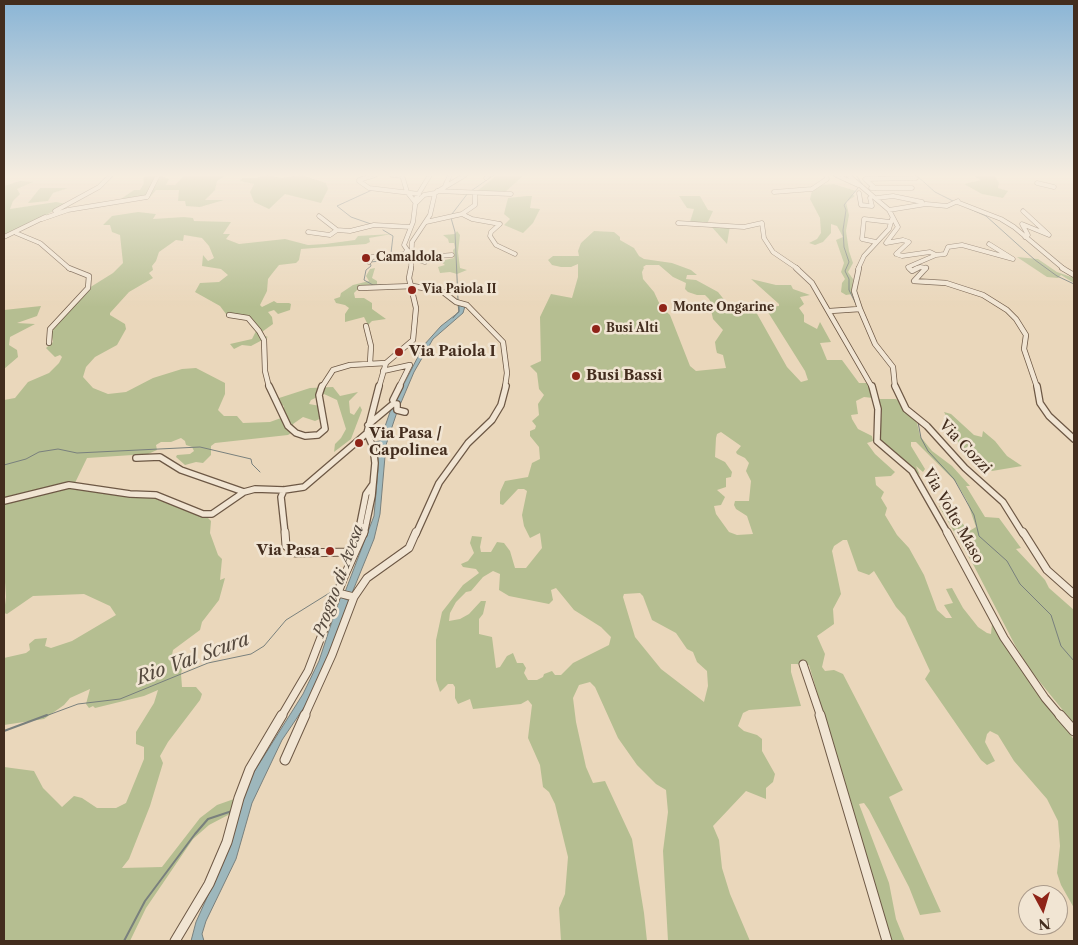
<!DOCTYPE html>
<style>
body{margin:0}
#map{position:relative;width:1078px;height:945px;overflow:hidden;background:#ead7bb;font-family:"Libre Caslon Text",serif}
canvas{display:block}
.frame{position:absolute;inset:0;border:5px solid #432d1e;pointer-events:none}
.north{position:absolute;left:1018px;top:885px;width:50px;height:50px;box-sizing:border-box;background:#f1e5d3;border:1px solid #ab9b8b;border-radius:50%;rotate:174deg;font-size:14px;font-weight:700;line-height:20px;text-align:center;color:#432d1e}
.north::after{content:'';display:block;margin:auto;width:18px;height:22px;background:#8f2418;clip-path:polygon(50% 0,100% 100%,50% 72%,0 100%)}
</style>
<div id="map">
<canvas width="1078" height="945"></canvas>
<div class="frame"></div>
<div class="north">N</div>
</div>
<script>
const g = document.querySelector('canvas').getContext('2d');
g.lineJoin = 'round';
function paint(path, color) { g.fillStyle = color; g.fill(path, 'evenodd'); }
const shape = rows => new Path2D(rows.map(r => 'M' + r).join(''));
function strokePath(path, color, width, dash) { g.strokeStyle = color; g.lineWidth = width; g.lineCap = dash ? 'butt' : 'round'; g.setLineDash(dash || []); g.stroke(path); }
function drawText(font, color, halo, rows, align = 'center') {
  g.font = font + ' "Libre Caslon Text",serif'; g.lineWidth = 5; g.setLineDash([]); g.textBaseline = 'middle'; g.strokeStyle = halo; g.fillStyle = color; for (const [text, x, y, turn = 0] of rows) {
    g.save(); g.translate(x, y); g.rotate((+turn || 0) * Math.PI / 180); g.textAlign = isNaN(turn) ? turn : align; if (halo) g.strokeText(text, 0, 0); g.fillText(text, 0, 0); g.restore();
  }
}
const green = shape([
 [149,175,163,175,163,177,169,179,166,185,175,185,183,177,182,175,226,175,217,181,215,190,205,200,224,200,200,207,186,206,185,201,178,201,179,190,156,190,150,197,115,203,134,190,140,190,144,183,143,178],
 [266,175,281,178,301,175,326,183,328,189,321,203,285,194,269,209,254,202,250,192,254,184,240,181,242,178,257,178],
 [497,175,524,175,503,194,476,192],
 [972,175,994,175,999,183,998,188,1008,191,1003,198,982,194,964,184,981,180],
 [20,181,33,182,17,189,20,194,13,201,10,209,56,202,67,204,4,237,4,186],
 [834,184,856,191,852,194,855,196,846,202,849,215,846,231,849,251,853,263,848,272,853,279,852,294,846,295,841,292,842,283,845,279,841,272,844,263,836,240,843,237,837,226,831,224,831,233,823,242,815,245,809,243,817,239,821,233,820,218,810,199,812,191,821,185],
 [40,188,68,188,53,193,48,201,28,203],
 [527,196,532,196,530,208,540,209,533,223,523,233,504,225,510,219,504,214,508,198],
 [679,196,700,196,708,210,713,211,707,224,730,226,727,244,710,225,689,225,694,209,687,208],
 [138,212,156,214,153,219,184,217,193,218,194,221,231,222,223,234,230,234,226,239,239,244,285,239,308,245,325,244,355,240,358,236,392,234,369,238,370,242,366,244,301,249,299,260,296,263,279,265,271,275,268,279,267,291,260,305,262,307,274,301,277,303,289,303,291,304,290,310,278,314,274,310,268,312,272,317,273,324,259,334,268,337,251,346,242,345,234,349,230,344,252,339,257,329,248,319,226,314,220,306,195,292,200,283,219,282,228,275,221,269,202,266,203,255,208,261,214,258,209,246,202,238,184,235,183,241,176,240,159,252,156,261,152,266,153,270,149,273,153,278,129,292,110,313,110,315,125,324,126,329,117,345,95,357,86,367,83,377,93,388,108,394,126,392,153,378,182,369,196,368,225,383,225,394,218,410,224,416,237,416,243,423,270,422,281,418,284,406,276,402,276,399,310,388,333,387,340,396,358,392,349,401,350,413,354,415,360,406,362,410,351,439,334,452,335,444,341,438,346,429,337,400,324,394,311,400,309,404,320,406,324,417,315,421,303,417,293,424,294,431,288,435,215,443,211,446,211,455,203,463,196,462,185,465,176,457,177,455,190,454,194,451,192,447,186,445,185,441,181,438,171,442,161,442,156,445,157,450,148,454,87,458,74,485,153,496,158,500,207,517,211,521,210,533,218,555,222,559,220,580,225,578,219,600,202,622,200,630,173,650,172,655,183,664,181,674,182,687,196,687,202,694,200,700,168,742,160,756,163,763,150,806,129,859,122,868,162,867,200,818,217,805,234,799,230,814,209,825,193,839,146,908,130,941,4,941,4,767,34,771,43,788,62,807,74,796,82,798,97,808,116,808,126,803,144,759,144,747,136,744,136,732,154,703,158,690,144,696,95,708,93,706,89,708,86,704,90,689,70,698,64,705,44,719,4,725,4,658,26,653,30,650,29,644,35,639,47,638,45,646,51,648,72,641,116,615,110,606,84,594,33,596,7,614,4,613,6,597,4,567,4,400,15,398,28,382,49,373,59,363,62,357,60,355,55,357,46,348,53,342,51,332,89,288,113,273,123,263,120,235,112,232,110,225,103,225,112,216],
 [457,231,460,235,458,252,460,268,467,270,457,274,450,272,440,273,438,267,445,265,440,261,454,258,453,250,455,248,454,243,449,243,448,239,443,235,455,234],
 [594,231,614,232,620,237,620,240,634,248,639,256,644,259,672,263,691,270,697,275,687,275,686,279,696,280,718,292,734,312,756,312,787,367,801,382,808,380,805,371,766,309,767,307,779,306,779,304,751,279,776,285,791,285,793,289,810,295,800,297,804,304,799,308,804,315,804,322,817,329,820,322,831,342,820,343,827,360,842,360,859,383,869,383,873,398,864,397,856,401,858,414,851,415,852,419,858,429,872,436,873,441,867,443,875,454,895,472,891,476,875,477,876,485,884,492,881,498,887,508,885,515,897,535,909,548,924,575,937,610,946,618,952,618,944,605,953,603,946,589,952,588,963,608,978,627,987,633,991,634,992,624,998,626,1074,740,1074,908,1061,885,1057,873,1060,846,1058,821,1047,799,1014,761,998,735,990,731,987,734,985,742,995,761,987,765,981,760,925,679,930,671,905,617,896,607,874,571,869,575,858,571,847,540,843,540,834,546,832,551,841,594,833,609,834,624,817,636,825,654,822,667,825,671,834,670,843,674,903,790,889,797,941,912,920,915,909,887,869,810,864,803,859,804,889,883,896,919,905,941,891,941,809,665,796,664,791,664,791,672,801,706,749,710,743,713,738,726,744,731,757,735,762,739,762,751,775,774,773,782,766,788,766,799,746,791,713,826,719,840,722,868,730,894,750,941,668,941,663,851,668,812,666,790,656,784,637,765,618,738,595,687,590,682,579,685,573,698,576,722,586,767,593,783,605,781,632,839,644,913,647,941,561,941,559,908,565,894,568,857,555,804,549,792,543,787,540,765,528,738,532,705,528,700,521,704,473,709,470,699,458,704,455,698,455,687,453,684,448,684,440,692,436,680,436,640,442,612,463,585,479,573,476,569,463,567,461,564,468,561,474,553,470,543,472,536,482,537,480,547,481,552,491,552,497,542,504,543,510,551,515,568,526,568,542,548,540,533,530,538,524,526,522,515,527,491,524,489,518,489,503,505,500,504,500,492,505,481,528,477,532,463,540,459,539,447,530,436,530,431,535,429,536,426,532,421,539,415,538,404,544,395,539,389,537,373,530,366,541,361,540,317,551,294,572,298,578,277,578,264,571,267,561,267,552,265,548,260,553,256,579,256,578,251,581,243],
 [646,265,659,265,673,277,686,283,685,289,688,292,697,295,705,295,709,299,713,306,711,310,713,319,723,330,715,342,716,349,717,353,723,355,726,368,696,371,690,366,670,315,661,307,654,292,643,279,642,272,644,268,643,267],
 [721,432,741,446,736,452,737,454,745,458,749,463,746,471,751,481,749,501,735,501,734,505,736,509,747,516,753,534,737,535,729,532,716,514,714,506,721,505,725,497,717,490,726,487,726,478,731,477,732,472,725,462,715,457,716,438,717,434],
 [493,571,500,574,499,590,509,596,549,604,553,600,551,590,556,588,574,610,601,627,611,637,609,645,573,663,561,675,555,675,552,671,544,674,543,677,537,680,528,680,524,673,526,668,523,663,517,663,513,653,507,656,500,667,496,668,492,637,479,634,479,619,483,614,486,601,481,601,469,614,460,619,449,621,450,613,456,602,466,592,471,591,483,577],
 [640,593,643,596,652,620,676,633,687,649,693,652,697,662,707,671,708,686,704,702,661,669,635,637,623,597,624,594],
 [1017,257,1038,259,1057,272,1074,278,1074,283,1061,275,1058,278,1047,277],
 [375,268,372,278,377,281,377,284,358,289,354,293,355,298,364,298,372,303,372,309,386,319,372,321,368,325,364,317,345,322,345,314,349,308,345,305,336,303,334,299,340,297,341,293,353,285,369,281,366,276,370,269],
 [41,306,37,316,17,323,35,324,10,337,9,345,17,350,18,357,4,369,4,310],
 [879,399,896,399,900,402,917,423,920,436,932,451,952,466,970,486,966,486,985,517,999,518,1021,548,1016,549,1045,580,1049,588,1074,610,1074,724,1031,671,1016,647,974,566,939,506,952,509,966,528,971,530,976,527,967,501,956,482,916,442,911,442,911,446,925,469,923,472,916,466,920,475,889,451,879,439,882,411],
 [944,412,951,414,974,435,982,437,983,431,995,441,1007,456,1022,466,992,471,969,457,952,434,950,423]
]);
const water = shape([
 [458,304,465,306,463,313,433,339,414,372,397,412,386,445,380,514,374,539,352,593,345,592,374,516,378,469,378,456,373,442,380,441,391,409,424,345,441,326,459,312,458,304],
 [340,597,350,601,328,672,282,740,252,803,236,859,206,921,202,934,204,941,191,941,196,922,222,864,241,800,252,775,303,694,319,661,340,597]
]);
const streamFar1 = shape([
 [856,175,862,184],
 [916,175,935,192,953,201],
 [471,191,494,175],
 [970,209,986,216,1035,260,1057,276,1074,284],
 [452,214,468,193],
 [451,218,455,232,458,300],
 [371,224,351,217,337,206,372,190],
 [383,230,393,236,391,253],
 [389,285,373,285,364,280,366,270,371,266,370,262,391,260,392,257],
 [857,306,849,290,849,279,845,271,849,262,844,247,843,230,846,210,844,205,858,188],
 [453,318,459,311,459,306],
 [918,422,921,438,928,451,954,479,974,515,979,536,1007,561,1020,584,1051,615,1061,646,1074,661],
 [4,465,26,459,39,452,58,449,77,453,200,447,251,459,252,464,260,472],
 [43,717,78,704,120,699,208,663,251,654,264,646,286,620,331,592,340,579]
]);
const stream = shape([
 [4,731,47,715],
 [124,941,145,901,195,834,208,819,232,811]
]);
const minorFar4 = shape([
 [392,175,402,176],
 [402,175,407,192,415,202],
 [836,175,858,185],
 [848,175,889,210,898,227,886,243,903,240,909,242,896,254,902,256,930,252,936,255,908,267,910,269],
 [486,178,489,175],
 [359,180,375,175],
 [359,181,369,188,419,194],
 [1037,183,1054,187],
 [445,186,450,175],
 [871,188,912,188],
 [875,188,865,179,916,178],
 [437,191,511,194],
 [774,192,812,189,827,179,826,175],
 [859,193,861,205,872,206,870,198],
 [877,198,893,196,922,202],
 [417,202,424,195,435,193],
 [957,202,1001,219,1014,227,1064,269],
 [889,210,926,204,947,206,958,201],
 [55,211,99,187,111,175],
 [1023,211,1049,235,1022,224,1028,235,1025,237],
 [462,214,475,205,475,194],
 [319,216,337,230,350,231,374,225,411,227],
 [42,219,68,210,147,197,158,175],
 [426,222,462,214,472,219,500,224],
 [678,223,744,227,762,223,764,238,773,252,798,269],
 [500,224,491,232,490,236,496,245,515,254],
 [308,232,330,235,337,230],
 [16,233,40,243,70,269],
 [4,237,45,217],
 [876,242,862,239,864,219,890,222],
 [936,255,945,254,948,247,962,245,1013,259,989,244],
 [412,257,404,245,413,222,416,198,430,175],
 [412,258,452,255],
 [415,259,425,262],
 [369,262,372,257,405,254,407,250],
 [411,269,412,242,430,215,435,193,465,175],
 [858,269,864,256,889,229,892,219],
 [915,269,920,267,926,268,925,269]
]);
const minorFar3 = shape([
 [796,268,812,283,872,387],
 [909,268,912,271,918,268],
 [926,268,914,281,946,283,983,295,1007,310,1016,319,1026,335,1024,349,1037,387],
 [1062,268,1074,275],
 [360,288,413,286,443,292,456,302,467,305,503,342,507,373,505,387],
 [860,309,875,344,893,367,895,387],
 [830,311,860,309,854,291,859,268],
 [229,315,248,318,259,331,264,340,265,371,269,387],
 [366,326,371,346,370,363],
 [49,343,50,329,88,288,89,276,69,268],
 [383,371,410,365,399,387],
 [322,387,333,370,350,365,386,363],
 [379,387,386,363,413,340,416,308,409,278,411,268]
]);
const minorFar2 = shape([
 [269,386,288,426,296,433,305,436,318,435,325,429,319,395,322,386],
 [872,386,878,409,877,441,912,471,948,534],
 [895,386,906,409,927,426,965,468,1003,502,1023,534],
 [1037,386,1040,403,1049,416,1074,439],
 [393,400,400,386],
 [368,425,393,404,397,404,397,410,405,412],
 [136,458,160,457,181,470,244,492],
 [284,490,281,497,285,534],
 [4,501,69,485,130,494,156,495,203,514,212,514,244,492,255,489,284,490,304,487,367,433],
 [364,533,360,524,366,494,373,484],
 [364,534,372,496,375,463,373,447,367,433,379,386],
 [416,534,439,483,468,443,492,420,501,405,506,386]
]);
const minorFar1 = shape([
 [285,532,286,546,295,553,354,552],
 [947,532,1004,638,1045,698,1061,717],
 [1023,532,1047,570,1074,594],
 [338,593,354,597],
 [803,664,821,717],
 [281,717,308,671,344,577,364,532],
 [304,717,332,655,354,597,367,578,409,548,416,532]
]);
const minor = shape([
 [820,715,887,941],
 [1060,715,1074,731],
 [285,760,305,715],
 [175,941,209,884,227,842,239,798,250,769,282,715]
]);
const markers = [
 [366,258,5,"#8f2418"],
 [412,290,5,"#8f2418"],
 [663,308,5,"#8f2418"],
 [596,329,5,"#8f2418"],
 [399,352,5,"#8f2418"],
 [576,376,5,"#8f2418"],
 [359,443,5,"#8f2418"],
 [330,551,5,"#8f2418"]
];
const farPoinames = [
 ["Camaldola",376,258],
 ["Via Paiola II",422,290],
 ["Monte Ongarine",673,308],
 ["Busi Alti",606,329]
];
const poiNames = [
 ["Via Paiola I",409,352],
 ["Busi Bassi",586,376],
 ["Via Pasa /",369,434],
 ["Capolinea",369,451],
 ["Via Pasa",320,551,"right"]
];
const streetNames = [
 ["Via Cozzi",965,447,46],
 ["Via Volte Maso",953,516,60]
];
const waterNames = [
 ["Progno di Avesa",339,581,-70]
];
const nearWaternames = [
 ["Rio Val Scura",193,659,-20]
];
paint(green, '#b5be91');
paint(water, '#9db7bc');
strokePath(water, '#79807d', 1);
strokePath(streamFar1, '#79807d', 1);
strokePath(stream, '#79807d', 2);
strokePath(minorFar4, '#6d5845', 5);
strokePath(minorFar3, '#6d5845', 6);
strokePath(minorFar2, '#6d5845', 8);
strokePath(minorFar1, '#6d5845', 9);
strokePath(minor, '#6d5845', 11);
strokePath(minorFar4, '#f1e5d3', 4);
strokePath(minorFar3, '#f1e5d3', 4.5);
strokePath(minorFar2, '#f1e5d3', 5.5);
strokePath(minorFar1, '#f1e5d3', 7);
strokePath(minor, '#f1e5d3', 9);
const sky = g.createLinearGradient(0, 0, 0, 307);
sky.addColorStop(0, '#8ab5d6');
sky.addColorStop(0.57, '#f6ede0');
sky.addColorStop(1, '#f6ede000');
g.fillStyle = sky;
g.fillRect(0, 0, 1078, 307);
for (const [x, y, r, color] of markers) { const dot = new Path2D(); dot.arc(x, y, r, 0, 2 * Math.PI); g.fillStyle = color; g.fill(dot); strokePath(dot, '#f1e5d3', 2); }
drawText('bold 12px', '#432d1e', '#f1e5d3', farPoinames, 'left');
drawText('bold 15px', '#432d1e', '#f1e5d3', poiNames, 'left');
drawText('15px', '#432d1e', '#f1e5d3', streetNames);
drawText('italic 16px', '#55493e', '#f1e5d3', waterNames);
drawText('italic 19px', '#55493e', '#f1e5d3', nearWaternames);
</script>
